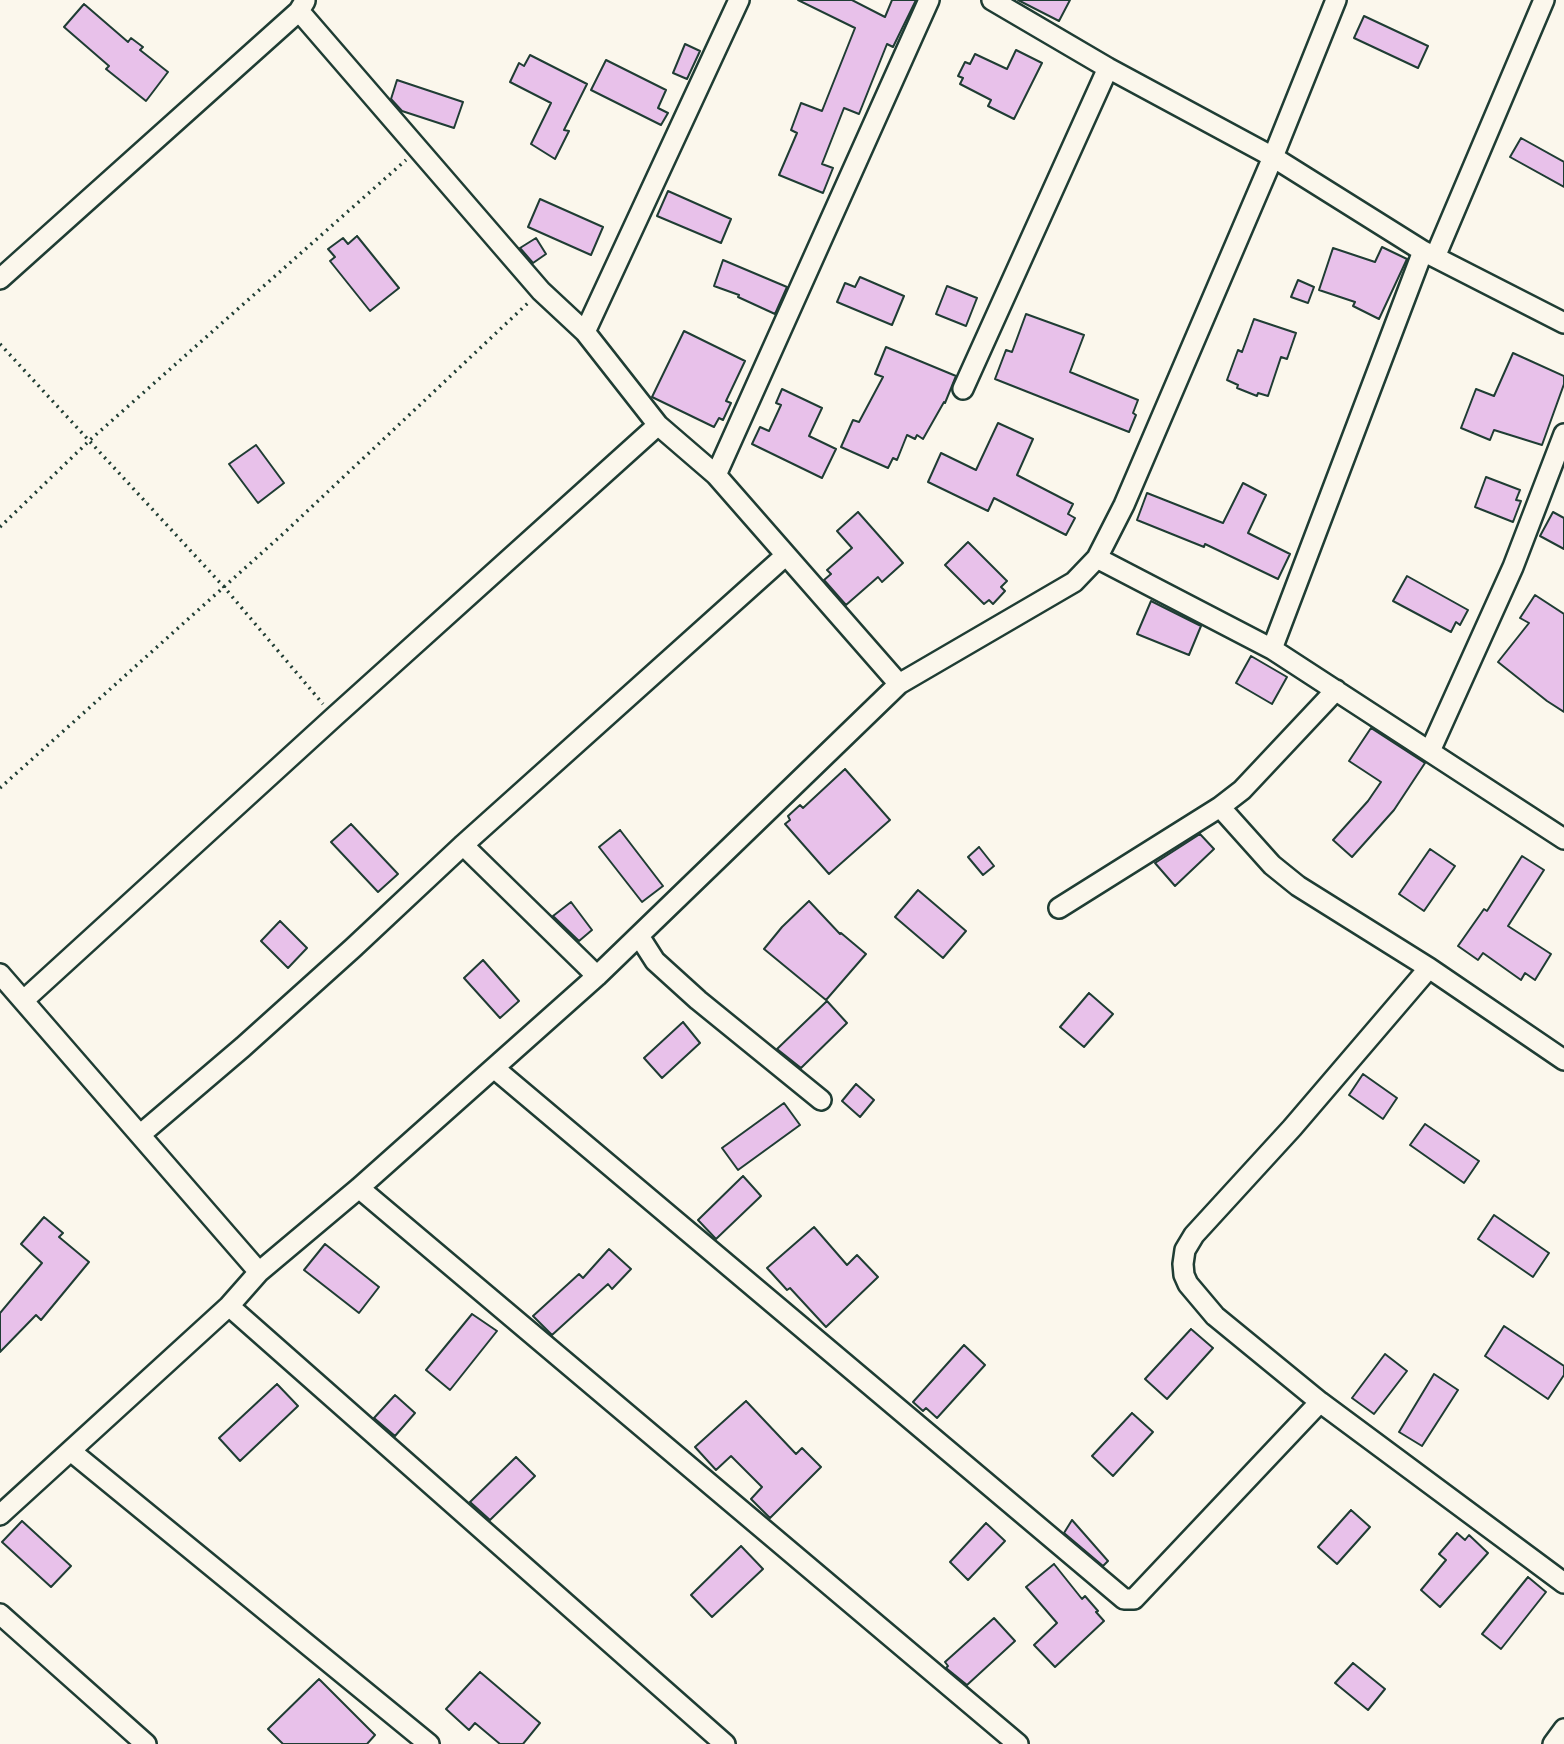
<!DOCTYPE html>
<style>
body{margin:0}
canvas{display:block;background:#fbf7ec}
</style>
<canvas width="1564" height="1744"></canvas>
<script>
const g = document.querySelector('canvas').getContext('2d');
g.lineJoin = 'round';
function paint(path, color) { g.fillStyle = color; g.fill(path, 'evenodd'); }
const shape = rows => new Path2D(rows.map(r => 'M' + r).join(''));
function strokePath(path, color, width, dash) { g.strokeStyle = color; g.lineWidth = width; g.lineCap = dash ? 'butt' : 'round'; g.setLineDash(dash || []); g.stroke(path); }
const building = shape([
 [798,0,852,0,885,17,892,0,916,0,893,47,887,44,859,114,844,108,822,164,833,168,823,193,779,175,797,133,791,130,801,103,822,111,855,28,798,0],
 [1018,0,1070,0,1059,21,1018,0],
 [84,4,128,42,131,38,143,47,140,50,168,72,146,101,106,69,109,66,64,27,84,4],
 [1364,16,1428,46,1418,68,1354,38,1364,16],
 [685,44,700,51,687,79,673,73,685,44],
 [1016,50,1042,63,1014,119,988,106,991,100,960,84,963,78,958,76,965,62,970,64,975,54,1007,69,1016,50],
 [530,55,587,84,564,130,569,131,555,159,531,144,551,103,510,82,519,63,524,66,530,55],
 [606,60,666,90,658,108,668,113,661,125,591,90,606,60],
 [397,80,463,102,454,128,402,111,391,99,397,80],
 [1521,138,1564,162,1564,187,1510,157,1521,138],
 [668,191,731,219,721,243,657,216,668,191],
 [540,199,603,227,591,255,528,227,540,199],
 [357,236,399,288,370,311,330,261,335,257,328,249,343,238,348,244,357,236],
 [536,238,546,254,533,263,520,248,536,238],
 [1382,247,1407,259,1379,319,1353,306,1355,302,1319,290,1333,248,1375,262,1382,247],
 [723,260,787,287,775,314,738,297,739,295,714,286,723,260],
 [860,277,904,296,892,325,837,302,845,283,855,287,860,277],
 [1298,280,1314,287,1308,303,1291,297,1298,280],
 [947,286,977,298,966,326,936,314,947,286],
 [1026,314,1084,335,1070,372,1138,400,1133,413,1136,415,1129,432,995,379,1006,350,1012,352,1026,314],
 [1254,319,1296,333,1287,359,1281,357,1268,396,1258,393,1257,396,1237,388,1238,385,1227,380,1238,350,1242,352,1254,319],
 [684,331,745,361,726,401,731,403,723,420,719,418,714,427,652,397,684,331],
 [886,347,956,376,945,403,944,402,923,439,917,435,915,439,907,435,897,460,893,458,888,468,841,447,853,420,859,422,883,377,875,374,886,347],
 [1513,353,1564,376,1564,384,1542,445,1494,430,1490,440,1461,428,1476,389,1494,396,1513,353],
 [782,389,822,408,809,436,836,449,822,478,752,444,760,427,769,431,781,405,776,403,782,389],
 [998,423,1033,439,1017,475,1073,504,1068,514,1075,518,1066,535,994,498,988,511,928,482,941,453,976,470,998,423],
 [256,445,284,483,258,503,229,464,256,445],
 [1486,477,1520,490,1516,500,1521,501,1513,522,1475,507,1486,477],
 [1243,483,1266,495,1248,533,1290,554,1278,579,1205,544,1204,547,1137,520,1147,493,1223,523,1243,483],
 [858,512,903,563,882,582,878,577,846,605,824,580,831,574,827,570,852,548,837,531,858,512],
 [1553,512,1564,518,1564,549,1540,536,1553,512],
 [968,542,1007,581,1001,587,1005,591,993,604,989,600,984,604,945,565,968,542],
 [1407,576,1468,610,1460,625,1456,622,1451,632,1393,601,1407,576],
 [1535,595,1564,614,1564,712,1547,701,1498,662,1529,623,1520,618,1535,595],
 [1151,601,1201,626,1189,655,1137,634,1151,601],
 [1251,656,1287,677,1272,704,1236,683,1251,656],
 [1371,728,1425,763,1394,810,1352,857,1333,840,1368,801,1381,782,1349,761,1371,728],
 [845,769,890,820,829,874,785,824,790,820,788,816,800,805,803,808,845,769],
 [351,824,398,874,378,892,331,842,351,824],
 [620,830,663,886,642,902,599,847,620,830],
 [1200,834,1214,849,1175,886,1155,863,1200,834],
 [979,847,994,866,983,875,968,857,979,847],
 [1430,849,1455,866,1424,911,1399,894,1430,849],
 [1522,856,1544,870,1508,926,1551,954,1535,980,1525,973,1521,980,1483,953,1478,960,1458,946,1484,909,1487,911,1522,856],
 [918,890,966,931,943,958,895,917,918,890],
 [809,901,840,934,841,933,866,954,826,1000,764,949,782,927,809,901],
 [571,902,592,930,579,941,553,916,571,902],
 [280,921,307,948,288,968,261,941,280,921],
 [483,960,519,1001,500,1018,464,978,483,960],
 [1089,993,1113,1014,1084,1047,1060,1027,1089,993],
 [827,1001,847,1023,801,1068,777,1049,827,1001],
 [683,1022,700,1043,662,1078,644,1058,683,1022],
 [1363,1074,1397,1098,1383,1119,1349,1095,1363,1074],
 [856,1084,874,1100,860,1117,842,1101,856,1084],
 [784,1103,800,1125,738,1170,722,1148,784,1103],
 [1425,1124,1479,1161,1464,1183,1410,1145,1425,1124],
 [743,1176,761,1196,716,1239,698,1220,743,1176],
 [1494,1215,1549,1253,1533,1277,1478,1239,1494,1215],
 [44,1217,63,1233,59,1237,89,1262,41,1320,36,1315,0,1352,0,1313,42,1263,21,1244,44,1217],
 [814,1227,847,1265,857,1255,878,1277,826,1327,790,1288,787,1290,767,1268,814,1227],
 [325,1244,379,1287,359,1313,304,1270,325,1244],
 [609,1249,631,1269,612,1289,608,1284,552,1335,533,1316,579,1274,583,1278,609,1249],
 [472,1314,497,1331,450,1390,426,1370,472,1314],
 [1504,1326,1564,1366,1564,1375,1548,1399,1485,1356,1504,1326],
 [1191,1329,1213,1348,1167,1399,1145,1379,1191,1329],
 [964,1345,985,1365,937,1418,926,1408,923,1411,913,1402,964,1345],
 [1385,1354,1407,1371,1374,1414,1352,1398,1385,1354],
 [1434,1374,1458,1390,1422,1446,1399,1432,1434,1374],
 [277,1384,298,1406,240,1461,219,1438,277,1384],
 [395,1395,415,1413,395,1436,374,1418,395,1395],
 [746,1401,796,1454,802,1448,821,1467,770,1518,751,1499,762,1487,731,1456,716,1470,695,1447,746,1401],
 [1132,1413,1153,1432,1113,1476,1092,1456,1132,1413],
 [516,1457,535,1476,490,1520,470,1502,516,1457],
 [1351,1510,1370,1527,1337,1564,1318,1547,1351,1510],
 [1072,1520,1108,1561,1103,1566,1064,1533,1072,1520],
 [22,1521,71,1566,51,1587,2,1542,22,1521],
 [986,1523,1005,1541,968,1580,950,1562,986,1523],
 [1457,1533,1465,1540,1469,1535,1488,1553,1440,1607,1421,1590,1446,1560,1439,1554,1457,1533],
 [741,1546,763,1569,712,1617,691,1595,741,1546],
 [1054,1564,1082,1599,1085,1596,1098,1611,1096,1612,1104,1621,1055,1667,1034,1645,1057,1623,1026,1587,1054,1564],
 [1528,1577,1546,1592,1501,1649,1482,1634,1528,1577],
 [994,1618,1015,1641,967,1685,946,1668,948,1666,945,1662,994,1618],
 [1353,1663,1385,1689,1368,1710,1335,1683,1353,1663],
 [480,1672,540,1723,523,1744,500,1744,475,1723,469,1730,446,1709,480,1672],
 [319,1679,375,1735,367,1744,283,1744,268,1729,319,1679]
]);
const path = shape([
 [0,344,224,587,323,704],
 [0,527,90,440,406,160],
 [0,788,284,533,529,302]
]);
const minor = shape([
 [992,0,1108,68,1273,157,1423,251,1564,323],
 [299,11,541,291,585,332,658,425,716,475,899,684],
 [1435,257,1544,0],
 [0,279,299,11,305,1],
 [585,332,739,0],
 [963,389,1108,68],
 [716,475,929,0],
 [1097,558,1272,649,1564,839],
 [1272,649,1423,251],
 [1336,690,1242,790,1220,807,1272,865,1298,886,1429,968,1564,1060],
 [1430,751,1513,567,1564,434],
 [463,845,597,976],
 [1059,908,1220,807],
 [639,936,655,961,698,1000,821,1100],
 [1429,968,1292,1128,1194,1235,1185,1250,1183,1264,1184,1275,1188,1284,1215,1316,1320,1402,1564,1583],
 [0,974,259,1272],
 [24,1000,334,717,658,425],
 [494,1068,1124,1599,1134,1599,1320,1402],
 [141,1134,243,1047,353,948,463,845,785,556],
 [359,1188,1018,1744],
 [229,1306,725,1744],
 [72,1452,429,1744],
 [0,1515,229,1306,259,1272,359,1188,597,976,899,684,1074,582,1097,558,1124,505,1273,157,1336,0],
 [0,1614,146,1744],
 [1553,1744,1564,1729]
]);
paint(building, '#e8c1ea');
strokePath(building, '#1f3d34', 2);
strokePath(minor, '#1f3d34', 24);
strokePath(path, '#1f3d34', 3.5, [2, 5]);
strokePath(minor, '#fbf7ec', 19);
</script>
